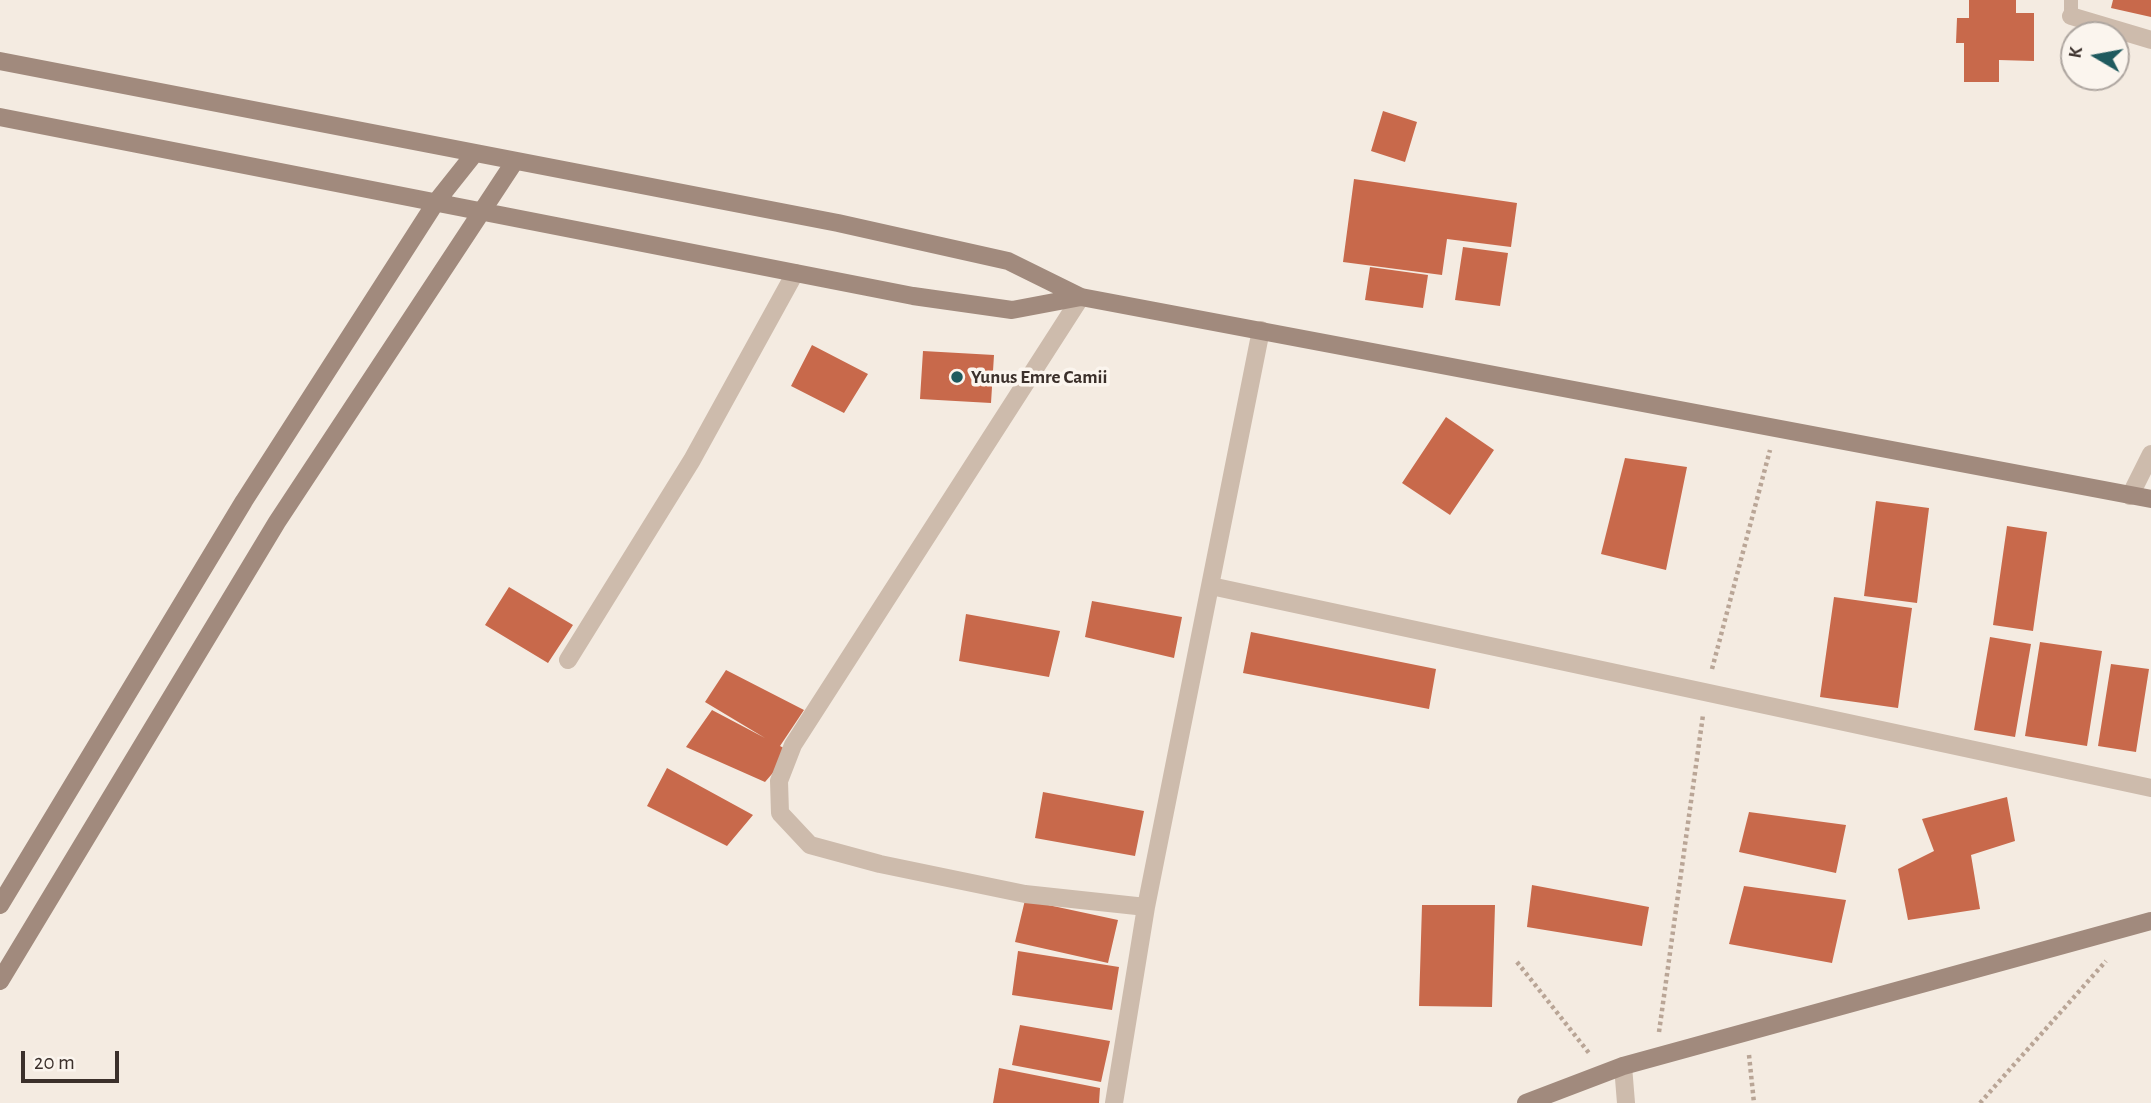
<!DOCTYPE html>
<style>
body{margin:0}
#map{position:relative;width:2151px;height:1103px;overflow:hidden;background:#f4ebe1;font-family:"Alegreya Sans",sans-serif}
canvas{display:block}
.north{position:absolute;left:2060px;top:21px;width:70px;height:70px;box-sizing:border-box;background:#fbf5ee;border:2px solid #aea6a0;border-radius:50%;rotate:280deg;font-size:19px;font-weight:700;line-height:28px;text-align:center;color:#3b302b}
.north::after{content:'';display:block;margin:auto;width:24px;height:32px;background:#1f5a5e;clip-path:polygon(50% 0,100% 100%,50% 72%,0 100%)}
.scale{position:absolute;left:21px;top:1051px;width:98px;height:32px;box-sizing:border-box;border:4px solid #3b302b;border-top:0;padding-left:9px;font-size:21px;line-height:24px;white-space:nowrap;color:#3b302b;-webkit-text-stroke:5px #fbf5ee;paint-order:stroke}
</style>
<div id="map">
<canvas width="2151" height="1103"></canvas>
<div class="north">K</div>
<div class="scale">20 m</div>
</div>
<script>
const g = document.querySelector('canvas').getContext('2d');
g.lineJoin = 'round';
function paint(path, color) { g.fillStyle = color; g.fill(path, 'evenodd'); }
const shape = rows => new Path2D(rows.map(r => 'M' + r).join(''));
function strokePath(path, color, width, dash) { g.strokeStyle = color; g.lineWidth = width; g.lineCap = dash ? 'butt' : 'round'; g.setLineDash(dash || []); g.stroke(path); }
function drawText(font, color, halo, rows, align = 'center') {
  g.font = font + ' "Alegreya Sans",sans-serif'; g.lineWidth = 7; g.setLineDash([]); g.textBaseline = 'middle'; g.strokeStyle = halo; g.fillStyle = color; for (const [text, x, y, turn = 0] of rows) {
    g.save(); g.translate(x, y); g.rotate((+turn || 0) * Math.PI / 180); g.textAlign = isNaN(turn) ? turn : align; if (halo) g.strokeText(text, 0, 0); g.fillText(text, 0, 0); g.restore();
  }
}
const building = shape([
 [1969,0,2016,0,2016,13,2034,13,2034,61,1999,60,1999,82,1964,82,1964,43,1956,43,1957,18,1969,18],
 [2113,0,2151,0,2151,17,2111,8],
 [1383,111,1417,122,1405,162,1371,151],
 [1354,179,1517,203,1511,247,1447,239,1442,275,1343,262],
 [1463,247,1508,253,1500,306,1455,300],
 [1370,267,1428,275,1423,308,1365,300],
 [812,345,868,374,844,413,791,386],
 [923,351,994,355,991,403,920,399],
 [1446,417,1494,450,1450,515,1402,483],
 [1625,458,1687,467,1666,570,1601,554],
 [1876,501,1929,508,1917,603,1864,596],
 [2007,526,2047,532,2033,631,1993,625],
 [509,587,573,625,548,663,485,625],
 [1834,597,1912,608,1898,708,1820,697],
 [1092,601,1182,617,1174,658,1085,637],
 [966,614,1060,631,1049,677,959,661],
 [1251,632,1436,669,1429,709,1243,673],
 [1990,637,2031,644,2015,737,1974,730],
 [2040,642,2102,651,2087,746,2025,736],
 [2111,664,2149,669,2136,752,2098,746],
 [726,670,804,710,780,746,791,752,765,782,686,747,712,710,765,738,705,702],
 [667,768,753,815,727,846,647,806],
 [1043,792,1144,811,1135,856,1035,838],
 [2007,797,2015,841,1971,855,1980,909,1908,920,1898,869,1934,851,1922,819],
 [1749,812,1846,825,1836,873,1739,852],
 [1532,885,1649,907,1642,946,1527,927],
 [1744,886,1846,900,1832,963,1729,944],
 [1025,900,1118,920,1108,963,1015,942],
 [1422,905,1495,905,1492,1007,1419,1006],
 [1018,951,1119,967,1112,1010,1012,995],
 [1020,1025,1110,1041,1101,1082,1012,1065],
 [999,1068,1100,1088,1099,1103,993,1103]
]);
const path = shape([
 [1712,669,1770,450],
 [1517,962,1589,1053],
 [1659,1032,1703,715],
 [1749,1055,1754,1103],
 [1980,1103,2106,961]
]);
const lane = shape([
 [2071,0,2071,16]
]);
const street = shape([
 [2071,16,2151,40],
 [1081,297,793,745,779,781,780,813,810,845,880,864,1025,894,1146,907],
 [2130,496,2151,454],
 [1211,586,2151,788],
 [568,660,692,460,795,273],
 [1623,1066,1626,1103],
 [1114,1103,1146,907,1261,330]
]);
const secondary = shape([
 [0,61,838,223,1008,261,1081,297,2151,499],
 [0,117,913,296,1012,310,1081,297],
 [0,905,244,501,436,202,475,153],
 [0,981,277,522,515,161],
 [1526,1103,1623,1066,2151,921]
]);
const markers = [
 [957,377,7,"#1f5a5e"]
];
const poiNames = [
 ["Yunus Emre Camii",971,377]
];
paint(building, '#c8694b');
strokePath(path, '#b9a596', 4.5, [3.5, 3.5]);
strokePath(lane, '#cdbbac', 14);
strokePath(street, '#cdbbac', 18);
strokePath(secondary, '#a18a7d', 18);
for (const [x, y, r, color] of markers) { const dot = new Path2D(); dot.arc(x, y, r, 0, 2 * Math.PI); g.fillStyle = color; g.fill(dot); strokePath(dot, '#fbf5ee', 2.5); }
drawText('bold 19px', '#3b302b', '#fbf5ee', poiNames, 'left');
</script>
